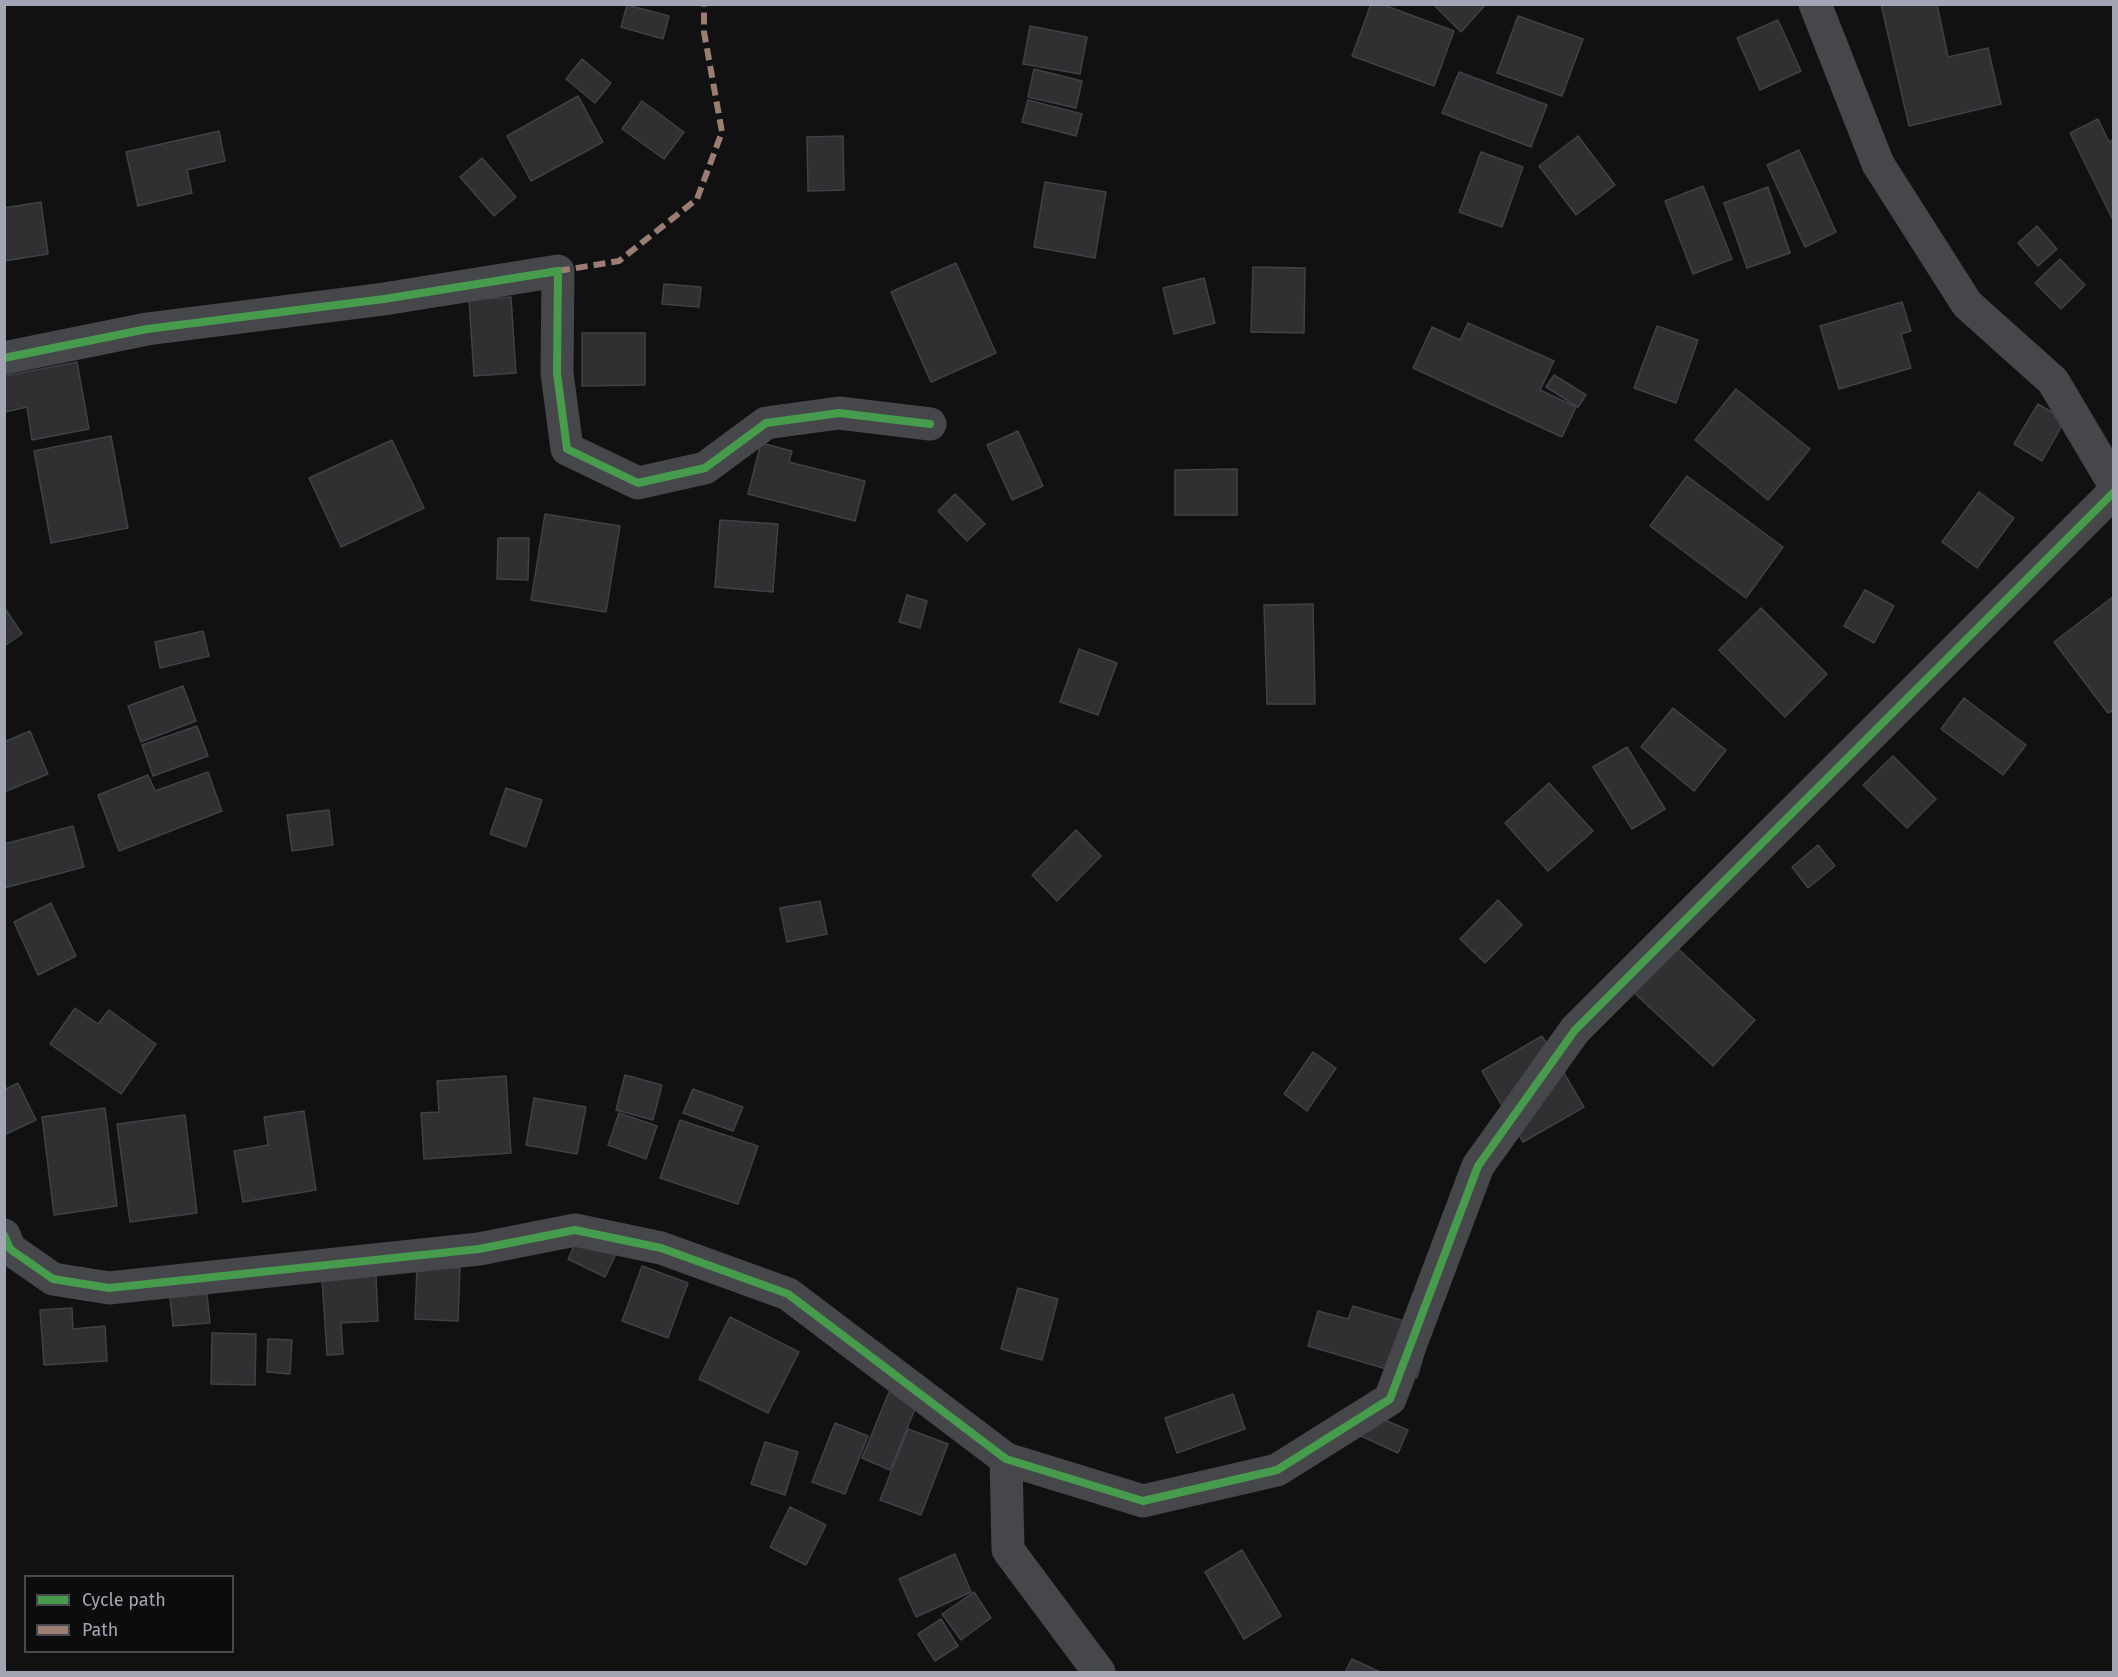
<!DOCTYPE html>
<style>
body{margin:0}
#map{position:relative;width:2118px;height:1677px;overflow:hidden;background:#111112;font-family:"Fira Sans",sans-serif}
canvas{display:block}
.frame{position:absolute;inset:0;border:6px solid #a2a5b3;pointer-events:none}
.legend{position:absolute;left:24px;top:1575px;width:210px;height:78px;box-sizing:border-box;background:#0c0c0d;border:2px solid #48494f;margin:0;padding:8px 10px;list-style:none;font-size:18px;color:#a2a5b3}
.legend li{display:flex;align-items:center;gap:12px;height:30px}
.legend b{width:30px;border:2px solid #48494f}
</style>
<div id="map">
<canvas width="2118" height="1677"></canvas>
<div class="frame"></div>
<ul class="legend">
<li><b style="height:8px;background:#469c4c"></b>Cycle path</li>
<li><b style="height:8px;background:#9b7d72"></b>Path</li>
</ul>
</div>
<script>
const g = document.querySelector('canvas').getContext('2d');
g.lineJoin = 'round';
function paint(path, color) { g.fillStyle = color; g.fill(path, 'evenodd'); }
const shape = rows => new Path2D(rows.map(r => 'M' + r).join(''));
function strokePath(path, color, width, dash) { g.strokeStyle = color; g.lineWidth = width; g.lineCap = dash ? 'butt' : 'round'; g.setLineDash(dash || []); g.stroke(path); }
const building = shape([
 [1371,4,1381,4,1454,31,1434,86,1352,56,1371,4],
 [1437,4,1486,4,1461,32,1435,6,1437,4],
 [1881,4,1937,4,1948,57,1988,48,2001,104,1909,126,1881,4],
 [627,5,669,16,663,39,621,27,627,5],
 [1518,16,1583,39,1562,96,1497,73,1518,16],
 [1778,20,1801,71,1760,90,1737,38,1778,20],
 [1030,26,1087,37,1080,74,1023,64,1030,26],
 [582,59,611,83,595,103,566,79,582,59],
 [1034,69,1082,81,1076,108,1028,97,1034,69],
 [1459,72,1547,105,1531,147,1442,113,1459,72],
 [578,96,603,142,531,181,507,136,578,96],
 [1028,100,1082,114,1076,136,1022,122,1028,100],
 [642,101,684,132,664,159,622,129,642,101],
 [2098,119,2109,142,2114,139,2114,222,2070,133,2098,119],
 [219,131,225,161,187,170,192,193,138,206,126,152,219,131],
 [843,136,844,190,808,191,807,137,843,136],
 [1578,136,1615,185,1576,215,1539,166,1578,136],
 [1799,150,1836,232,1805,247,1767,165,1799,150],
 [1481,152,1523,167,1502,227,1459,212,1481,152],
 [482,158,516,197,494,216,460,177,482,158],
 [1045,182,1106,192,1095,258,1034,247,1045,182],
 [1703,186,1732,259,1693,274,1665,201,1703,186],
 [1768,187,1790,253,1747,268,1724,203,1768,187],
 [41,202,48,254,4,261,4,208,41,202],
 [2037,226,2057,249,2038,266,2018,243,2037,226],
 [2060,259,2085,285,2061,309,2035,283,2060,259],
 [956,263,996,353,931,382,891,292,956,263],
 [1253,267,1305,268,1304,333,1251,332,1253,267],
 [1204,278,1215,323,1174,334,1163,288,1204,278],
 [664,284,701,287,699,307,662,304,664,284],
 [511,297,516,373,474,376,469,300,511,297],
 [1902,302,1911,331,1901,334,1911,368,1839,389,1820,326,1902,302],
 [1468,323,1554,361,1540,390,1576,407,1562,437,1413,368,1432,327,1460,340,1468,323],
 [1657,326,1698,340,1676,403,1634,388,1657,326],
 [582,333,645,333,645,385,582,386,582,333],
 [77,362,89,429,32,440,27,407,5,412,4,376,77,362],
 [1554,375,1586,395,1578,407,1546,387,1554,375],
 [1736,389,1810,449,1768,500,1695,440,1736,389],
 [2038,404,2065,420,2042,461,2014,444,2038,404],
 [1018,431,1043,486,1012,500,987,445,1018,431],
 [111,436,128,528,51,543,34,451,111,436],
 [392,440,424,508,341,547,309,478,392,440],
 [761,443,792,451,789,462,865,481,855,521,748,494,761,443],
 [1237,469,1237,515,1175,515,1175,470,1237,469],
 [1687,476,1783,547,1746,598,1650,526,1687,476],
 [1979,492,2014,518,1977,568,1942,542,1979,492],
 [955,494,985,524,967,541,938,511,955,494],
 [545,514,620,526,606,612,531,600,545,514],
 [720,520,778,524,773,592,715,587,720,520],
 [498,538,529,538,528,580,497,579,498,538],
 [1865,590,1894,606,1874,643,1844,626,1865,590],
 [907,595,927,601,920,628,899,622,907,595],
 [2114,596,2114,710,2108,713,2054,642,2114,596],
 [1313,604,1315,704,1267,704,1264,605,1313,604],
 [4,607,22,634,4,646,4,607],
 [1761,608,1827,674,1785,717,1719,650,1761,608],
 [203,631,209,656,160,668,155,642,203,631],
 [1079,649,1117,663,1098,715,1060,702,1079,649],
 [183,686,196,721,141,742,128,706,183,686],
 [1964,698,2026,745,2003,775,1941,729,1964,698],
 [1673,708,1726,750,1694,791,1641,747,1673,708],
 [197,726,208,756,153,776,142,745,197,726],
 [30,731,48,774,4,792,4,742,30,731],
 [1627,747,1665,809,1632,829,1593,767,1627,747],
 [1893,756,1936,799,1907,828,1863,785,1893,756],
 [208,772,222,811,119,851,98,795,148,775,155,791,208,772],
 [1549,783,1593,831,1548,871,1505,823,1549,783],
 [506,788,542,800,526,847,490,834,506,788],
 [329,810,333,845,292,851,287,815,329,810],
 [73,826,84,867,4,888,4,844,73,826],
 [1076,830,1101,856,1057,901,1032,875,1076,830],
 [1818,845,1835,866,1808,888,1792,867,1818,845],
 [1498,900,1522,925,1485,963,1460,939,1498,900],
 [820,901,827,934,787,942,780,908,820,901],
 [51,903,76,956,38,975,14,922,51,903],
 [1661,933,1755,1020,1713,1066,1619,979,1661,933],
 [75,1008,98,1024,109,1010,156,1044,121,1094,50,1044,75,1008],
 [1542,1036,1584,1107,1523,1142,1482,1071,1542,1036],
 [1313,1052,1336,1068,1307,1111,1284,1094,1313,1052],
 [625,1075,662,1085,653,1120,616,1110,625,1075],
 [506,1076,511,1153,424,1159,421,1113,439,1112,437,1081,506,1076],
 [18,1083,36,1120,4,1135,4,1090,18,1083],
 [693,1089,743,1107,733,1131,683,1113,693,1089],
 [534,1098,586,1107,577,1154,526,1145,534,1098],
 [105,1108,117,1206,54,1215,42,1117,105,1108],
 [304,1111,316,1190,243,1202,234,1151,268,1145,264,1117,304,1111],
 [619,1113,657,1126,646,1159,608,1145,619,1113],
 [185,1115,197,1213,130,1222,117,1124,185,1115],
 [680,1120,758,1146,738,1204,660,1178,680,1120],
 [586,1221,623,1239,605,1277,568,1259,586,1221],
 [417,1266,460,1268,458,1321,415,1319,417,1266],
 [642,1266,688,1283,668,1338,622,1321,642,1266],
 [376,1276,378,1321,341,1323,343,1354,327,1355,322,1279,376,1276],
 [1018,1288,1058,1299,1042,1360,1001,1349,1018,1288],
 [207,1294,210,1323,173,1326,170,1297,207,1294],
 [1353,1306,1431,1329,1417,1378,1308,1346,1318,1311,1348,1319,1353,1306],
 [72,1308,73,1329,105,1326,107,1361,44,1365,40,1310,72,1308],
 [730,1317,799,1352,768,1413,699,1379,730,1317],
 [212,1333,256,1334,255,1385,211,1384,212,1333],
 [268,1339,292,1340,290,1374,267,1372,268,1339],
 [894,1380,922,1392,890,1470,862,1458,894,1380],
 [1233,1394,1245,1429,1177,1453,1165,1418,1233,1394],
 [1371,1414,1408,1430,1398,1453,1361,1436,1371,1414],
 [835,1423,868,1436,845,1494,812,1482,835,1423],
 [908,1429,948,1444,921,1515,880,1500,908,1429],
 [765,1442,798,1452,785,1495,751,1484,765,1442],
 [790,1507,826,1525,806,1565,770,1547,790,1507],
 [1242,1550,1281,1616,1244,1639,1205,1572,1242,1550],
 [955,1554,971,1592,916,1617,899,1579,955,1554],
 [974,1592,991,1618,961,1640,942,1614,974,1592],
 [941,1619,958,1646,935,1661,918,1634,941,1619],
 [1352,1659,1380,1672,1345,1672,1352,1659]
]);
const minor = shape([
 [1815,4,1878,164,1967,304,2053,381,2114,484],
 [4,358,147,329,384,299,558,271,557,373,567,449,638,483,705,468,766,423,839,413,930,424],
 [4,1235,10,1249,53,1279,109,1288,479,1249,575,1230,661,1248,788,1294,1006,1459,1143,1501,1277,1470,1390,1399,1478,1166,1575,1030,2114,492],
 [1006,1459,1008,1550,1099,1672]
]);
const quiet = shape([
 [558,271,619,261,697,199,722,132,704,32,704,4]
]);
const cycleway = shape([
 [4,358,147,329,384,299,558,271,557,373,567,449,638,483,705,468,766,423,839,413,930,424],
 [4,1235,10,1249,53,1279,109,1288,479,1249,575,1230,661,1248,788,1294,1006,1459,1143,1501,1277,1470,1390,1399,1478,1166,1575,1030,2114,492]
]);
paint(building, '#303032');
strokePath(building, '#404146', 1.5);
strokePath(minor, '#46474a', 33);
strokePath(quiet, '#9b7d72', 6, [12, 6]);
strokePath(cycleway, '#469c4c', 8);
</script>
